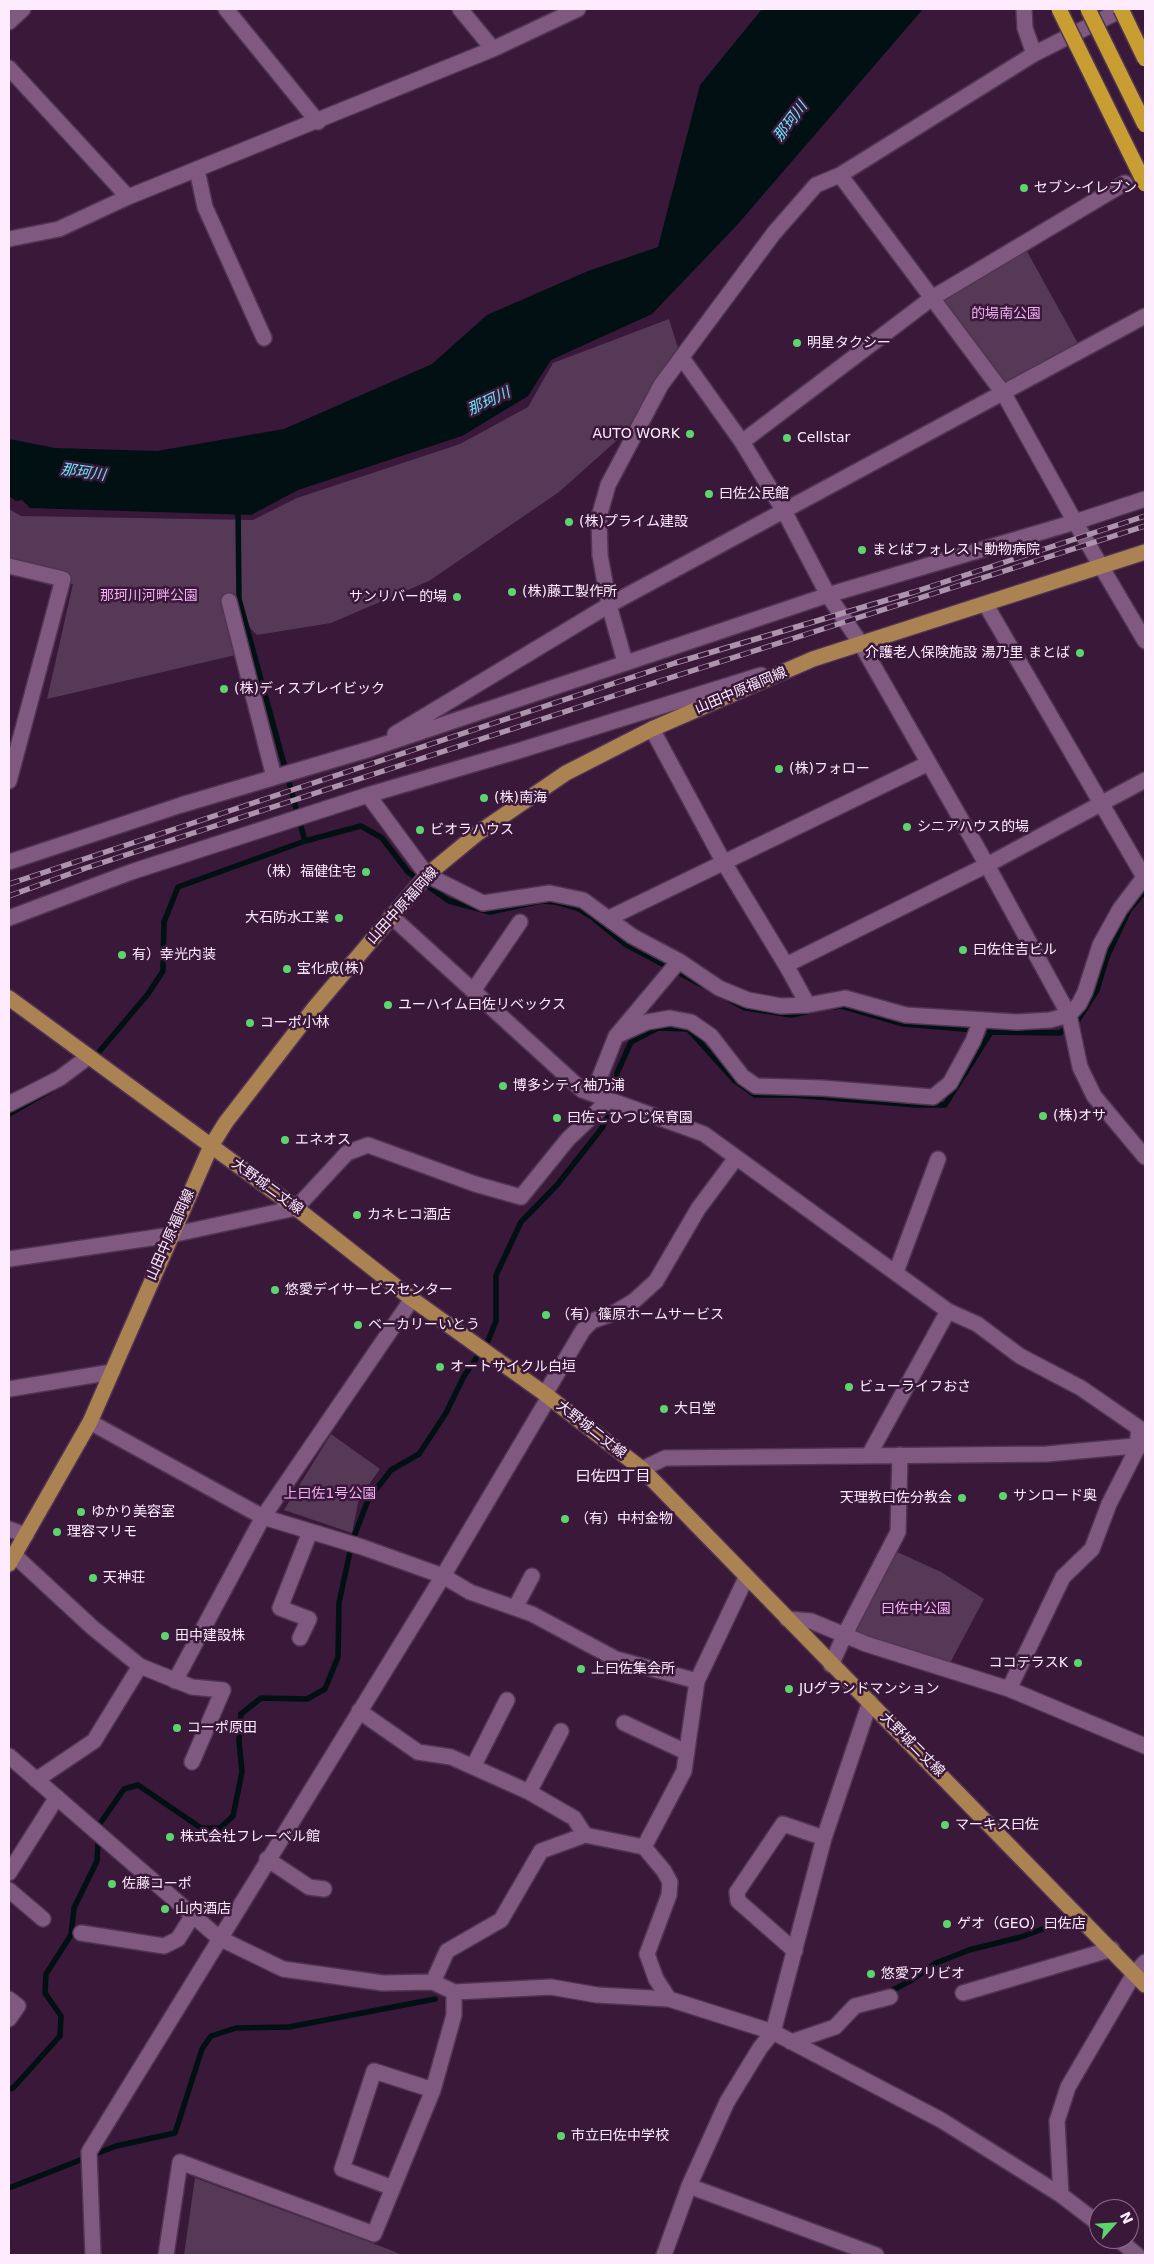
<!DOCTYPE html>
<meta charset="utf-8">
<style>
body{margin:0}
#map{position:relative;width:1154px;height:2264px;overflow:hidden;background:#39183a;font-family:"DejaVu Sans",sans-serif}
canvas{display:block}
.frame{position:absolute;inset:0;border:10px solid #feecfe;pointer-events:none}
.north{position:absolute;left:1089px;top:2199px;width:50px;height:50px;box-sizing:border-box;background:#39183a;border:1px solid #886d88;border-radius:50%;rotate:64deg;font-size:14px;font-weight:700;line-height:20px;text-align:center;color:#feecfe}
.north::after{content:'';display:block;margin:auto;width:18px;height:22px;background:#5dd56d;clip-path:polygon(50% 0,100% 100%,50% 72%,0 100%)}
</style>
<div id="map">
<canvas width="1154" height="2264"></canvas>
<div class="frame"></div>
<div class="north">N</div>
</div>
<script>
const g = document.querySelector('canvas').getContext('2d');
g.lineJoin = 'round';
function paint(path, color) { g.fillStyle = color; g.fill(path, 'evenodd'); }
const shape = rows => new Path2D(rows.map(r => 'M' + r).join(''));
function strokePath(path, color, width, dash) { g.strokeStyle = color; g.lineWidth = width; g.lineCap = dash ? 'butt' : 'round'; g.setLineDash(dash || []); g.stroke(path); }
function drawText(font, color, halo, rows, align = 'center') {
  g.font = font + ' "DejaVu Sans","Noto Sans JP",sans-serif'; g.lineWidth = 5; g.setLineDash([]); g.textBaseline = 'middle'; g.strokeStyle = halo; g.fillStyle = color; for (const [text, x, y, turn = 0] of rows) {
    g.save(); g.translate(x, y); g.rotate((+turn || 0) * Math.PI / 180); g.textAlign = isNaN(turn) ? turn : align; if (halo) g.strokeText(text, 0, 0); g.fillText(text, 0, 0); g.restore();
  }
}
const green = shape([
 [1024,246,1081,349,1005,391,935,299],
 [669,319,678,348,624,434,559,492,429,581,331,623,257,635,228,606,240,654,47,699,73,584,9,569,9,509,21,516,253,520,297,498,460,444,528,407,553,363],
 [331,1434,380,1469,359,1498,352,1533,284,1510],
 [895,1551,941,1572,984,1599,949,1665,845,1634],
 [195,2178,388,2249,402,2255,184,2255]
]);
const water = shape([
 [762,9,923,9,738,224,652,314,551,360,528,396,462,436,298,490,251,515,30,508,22,500,16,501,9,496,9,439,55,448,157,451,284,429,432,364,487,315,588,271,658,247,700,85]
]);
const stream = shape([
 [238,507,239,599,305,841],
 [730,1000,745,1008,792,1015,810,1011],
 [834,1007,841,1006,903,1024,975,1030],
 [989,1032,1060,1033,1078,1020,1097,990,1107,957,1129,910,1145,891],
 [93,1059,148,994,163,971,164,922,178,887,305,841,361,826,382,838,408,872,449,901,490,912,541,901,556,902,577,908,592,917,625,944,704,986],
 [9,1114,51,1090],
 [891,1991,912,1980,936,1963,969,1950,1021,1937,1064,1921],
 [9,2089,13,2088,60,2036,61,2016,45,1993,46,1974,71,1935,74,1908,97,1861,99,1825,124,1789,138,1785,201,1828,220,1828,233,1816,242,1772,239,1740,241,1714,261,1698,307,1699,325,1689,338,1657,339,1603,352,1542,368,1500,391,1470,419,1454,446,1413,464,1376,488,1341,496,1321,496,1275,521,1222,557,1185,602,1128,616,1101,617,1073,631,1042,658,1028,688,1029,734,1080,755,1095,793,1095,916,1105,945,1105,991,1032],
 [9,2188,116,2146,175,2133,202,2049,211,2036,236,2028,289,2027,435,1999]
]);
const minor = shape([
 [226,9,318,122],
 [460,9,493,49],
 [1024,9,1025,28,1034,54],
 [9,22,23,9],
 [9,68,128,197],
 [197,170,205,207,264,338],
 [840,175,1004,394,1075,522,1145,641],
 [9,239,59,229,128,197,493,49,578,9],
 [682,358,742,442,784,511,828,595,861,644,987,865,1069,1015,1080,1067,1094,1096,1145,1157],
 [742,442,932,298,1125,183],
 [9,566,63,579,9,781],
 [229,601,274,777],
 [986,605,1144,877],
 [625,662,609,605,600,555,599,517,608,485,661,385,774,233,816,185,840,175,1034,54,1123,9],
 [652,729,723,861,786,965,808,1005],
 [395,734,609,605,1145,316],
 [368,795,427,875,483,903,550,893,583,900,632,936,679,961,719,988,748,1000,781,1006,808,1005,845,998,906,1015,1017,1022,1050,1020,1069,1015,1079,1004,1085,992,1100,945,1120,909,1145,876],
 [9,862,181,805,370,749,828,595,1075,522,1145,499],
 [391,916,582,1090,704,1134,948,1311,977,1324,1020,1356,1081,1388,1139,1428,1137,1446],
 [9,918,131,872,368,795,518,751,761,675],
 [609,918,929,763],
 [786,965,987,865,1145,780],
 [473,991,520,922],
 [616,1036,647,1022,670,1018,691,1022,711,1036,743,1077,756,1086,822,1088,933,1097,950,1083,973,1041,981,1020],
 [593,1094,616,1036,679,961],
 [9,1104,60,1078,88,1057],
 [9,1259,171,1235,296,1208,347,1153,368,1145,475,1184,521,1197,568,1139,609,1100],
 [896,1272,938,1159],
 [9,1389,112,1372],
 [545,1394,583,1330,592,1321,614,1313,634,1301,656,1281,698,1209,736,1158],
 [90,1422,263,1517,362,1547,443,1576,470,1592,532,1614,616,1659,697,1681],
 [869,1455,948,1311],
 [642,1469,665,1458,1047,1454,1145,1445],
 [9,1529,26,1535],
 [14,1555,93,1628,140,1666,192,1687,223,1690,192,1762],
 [515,1608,532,1576],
 [787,1619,811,1621,866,1644,1009,1689,1145,1746],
 [300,1638,309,1619,280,1608,310,1532],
 [831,1665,845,1634,898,1532,900,1455],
 [175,1681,263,1517,412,1299],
 [1009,1689,1063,1577,1092,1549,1109,1504,1141,1441],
 [359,1711,418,1752,451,1757,529,1792,574,1818,585,1835],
 [624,1723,686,1752],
 [9,1756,219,1938,283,1969,383,1983,433,1982,454,1992,551,1987,597,1995,669,1999,773,2032,941,2120,1061,2195,1099,2224],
 [473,1767,507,1700],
 [36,1780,94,1741,140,1666],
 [529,1792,561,1731],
 [644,1847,684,1771,697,1681,746,1578],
 [267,1859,309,1887,324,1889],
 [9,1873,57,1797],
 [9,1890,43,1919],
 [81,1933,164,1946,178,1939,193,1915],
 [795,1951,738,1901,737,1892,783,1824,824,1838],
 [433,1982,447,1951,501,1920,541,1851,585,1835,644,1847,664,1871,670,1882,669,1895,647,1954,656,1979,669,1999],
 [963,1993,1112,1949],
 [9,1999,18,2006,9,2019],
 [791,2042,835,2027,855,2006,890,1997],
 [689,2186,876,2255],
 [393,2188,342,2169,374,2071,433,2090],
 [1061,2195,1057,2121,1068,2087,1134,1974,1145,1962],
 [1118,2239,1137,2255],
 [93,2255,89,2152,443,1576,549,1397],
 [166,2255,180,2162,374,2234,433,2090,454,2015,454,1992],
 [664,2255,689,2186,727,2102,760,2048,773,2032,824,1838,870,1702]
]);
const major = shape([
 [9,998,296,1208,412,1299,545,1394,642,1469,1145,1985],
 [9,1564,90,1422,211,1146,226,1122,315,1007,427,875,478,833,566,773,652,729,813,659,1145,552]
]);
const rail = shape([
 [9,884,675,663,914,592,1145,516],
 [9,896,86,868,610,697,1145,526]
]);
const highwayBridge = shape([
 [1059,9,1145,184],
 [1088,9,1145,125],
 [1121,9,1145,59]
]);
const markers = [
 [1024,188,5,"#5dd56d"],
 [797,343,5,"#5dd56d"],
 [690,434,5,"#5dd56d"],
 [787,438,5,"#5dd56d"],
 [709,494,5,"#5dd56d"],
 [569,522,5,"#5dd56d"],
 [862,550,5,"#5dd56d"],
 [512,592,5,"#5dd56d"],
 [457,597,5,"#5dd56d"],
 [1080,653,5,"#5dd56d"],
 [224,689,5,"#5dd56d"],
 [779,769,5,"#5dd56d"],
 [484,798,5,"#5dd56d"],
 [907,827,5,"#5dd56d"],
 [420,830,5,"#5dd56d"],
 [366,872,5,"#5dd56d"],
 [339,918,5,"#5dd56d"],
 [963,950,5,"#5dd56d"],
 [122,955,5,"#5dd56d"],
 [287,969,5,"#5dd56d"],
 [388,1005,5,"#5dd56d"],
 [250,1023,5,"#5dd56d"],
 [503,1086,5,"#5dd56d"],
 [1043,1116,5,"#5dd56d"],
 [557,1118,5,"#5dd56d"],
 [285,1140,5,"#5dd56d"],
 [357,1215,5,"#5dd56d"],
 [275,1290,5,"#5dd56d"],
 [546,1315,5,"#5dd56d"],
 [358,1325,5,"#5dd56d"],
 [440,1367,5,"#5dd56d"],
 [849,1387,5,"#5dd56d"],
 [664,1409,5,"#5dd56d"],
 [1003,1496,5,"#5dd56d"],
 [962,1498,5,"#5dd56d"],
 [81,1512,5,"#5dd56d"],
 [565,1519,5,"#5dd56d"],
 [57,1532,5,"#5dd56d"],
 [93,1578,5,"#5dd56d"],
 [165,1636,5,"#5dd56d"],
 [1078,1663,5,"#5dd56d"],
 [581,1669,5,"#5dd56d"],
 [789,1689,5,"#5dd56d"],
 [177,1728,5,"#5dd56d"],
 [945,1825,5,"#5dd56d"],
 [170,1837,5,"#5dd56d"],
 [112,1884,5,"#5dd56d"],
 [165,1909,5,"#5dd56d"],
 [947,1924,5,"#5dd56d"],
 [871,1974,5,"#5dd56d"],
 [561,2136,5,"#5dd56d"]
];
const poiNames = [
 ["セブン-イレブン",1034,188],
 ["明星タクシー",807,343],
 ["AUTO WORK",680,434,"right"],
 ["Cellstar",797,438],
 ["曰佐公民館",719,494],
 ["(株)プライム建設",579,522],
 ["まとばフォレスト動物病院",872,550],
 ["(株)藤工製作所",522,592],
 ["サンリバー的場",447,597,"right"],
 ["介護老人保険施設 湯乃里 まとば",1070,653,"right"],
 ["(株)ディスプレイビック",234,689],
 ["(株)フォロー",789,769],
 ["(株)南海",494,798],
 ["シニアハウス的場",917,827],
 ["ビオラハウス",430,830],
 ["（株）福健住宅",356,872,"right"],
 ["大石防水工業",329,918,"right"],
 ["曰佐住吉ビル",973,950],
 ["有）幸光内装",132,955],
 ["宝化成(株)",297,969],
 ["ユーハイム曰佐リベックス",398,1005],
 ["コーポ小林",260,1023],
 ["博多シティ袖乃浦",513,1086],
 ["(株)オサ",1053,1116],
 ["曰佐こひつじ保育園",567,1118],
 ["エネオス",295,1140],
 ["カネヒコ酒店",367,1215],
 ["悠愛デイサービスセンター",285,1290],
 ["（有）篠原ホームサービス",556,1315],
 ["ベーカリーいとう",368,1325],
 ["オートサイクル白垣",450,1367],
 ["ビューライフおさ",859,1387],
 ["大日堂",674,1409],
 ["サンロード奥",1013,1496],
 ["天理教曰佐分教会",952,1498,"right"],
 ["ゆかり美容室",91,1512],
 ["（有）中村金物",575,1519],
 ["理容マリモ",67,1532],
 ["天神荘",103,1578],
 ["田中建設株",175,1636],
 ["ココテラスK",1068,1663,"right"],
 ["上曰佐集会所",591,1669],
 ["JUグランドマンション",799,1689],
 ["コーポ原田",187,1728],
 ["マーキス曰佐",955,1825],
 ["株式会社フレーベル館",180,1837],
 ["佐藤コーポ",122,1884],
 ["山内酒店",175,1909],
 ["ゲオ（GEO）曰佐店",957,1924],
 ["悠愛アリビオ",881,1974],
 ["市立曰佐中学校",571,2136]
];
const parkNames = [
 ["的場南公園",1006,314],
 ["那珂川河畔公園",149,596],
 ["上曰佐1号公園",330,1494],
 ["曰佐中公園",916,1609]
];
const streetNames = [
 ["山田中原福岡線",741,691,-23],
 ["山田中原福岡線",403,906,-48],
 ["大野城二丈線",267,1187,36],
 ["山田中原福岡線",171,1235,-66],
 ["大野城二丈線",591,1430,38],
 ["大野城二丈線",912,1745,45]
];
const waterNames = [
 ["那珂川",791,122,-53],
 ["那珂川",489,402,-25],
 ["那珂川",83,473,8]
];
const neighbourhoodNames = [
 ["曰佐四丁目",613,1477]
];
paint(green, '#563957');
paint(water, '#001013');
strokePath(stream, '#001013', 5.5);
strokePath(minor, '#503552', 18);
strokePath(major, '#503552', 18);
strokePath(minor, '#7f5980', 15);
strokePath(major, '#ab8251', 15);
strokePath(rail, '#ac94ac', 5.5);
strokePath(rail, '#39183a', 4, [11]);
strokePath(highwayBridge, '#503552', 18, []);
strokePath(highwayBridge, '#c89e32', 15);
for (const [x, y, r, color] of markers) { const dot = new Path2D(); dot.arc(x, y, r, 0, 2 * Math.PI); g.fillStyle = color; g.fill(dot); strokePath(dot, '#39183a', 2); }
drawText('14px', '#feecfe', '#39183a', poiNames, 'left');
drawText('14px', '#f2b1f3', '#39183a', parkNames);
drawText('14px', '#feecfe', '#39183a', streetNames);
drawText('italic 15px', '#66e6f6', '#39183a', waterNames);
drawText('15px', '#feecfe', '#39183a', neighbourhoodNames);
</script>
